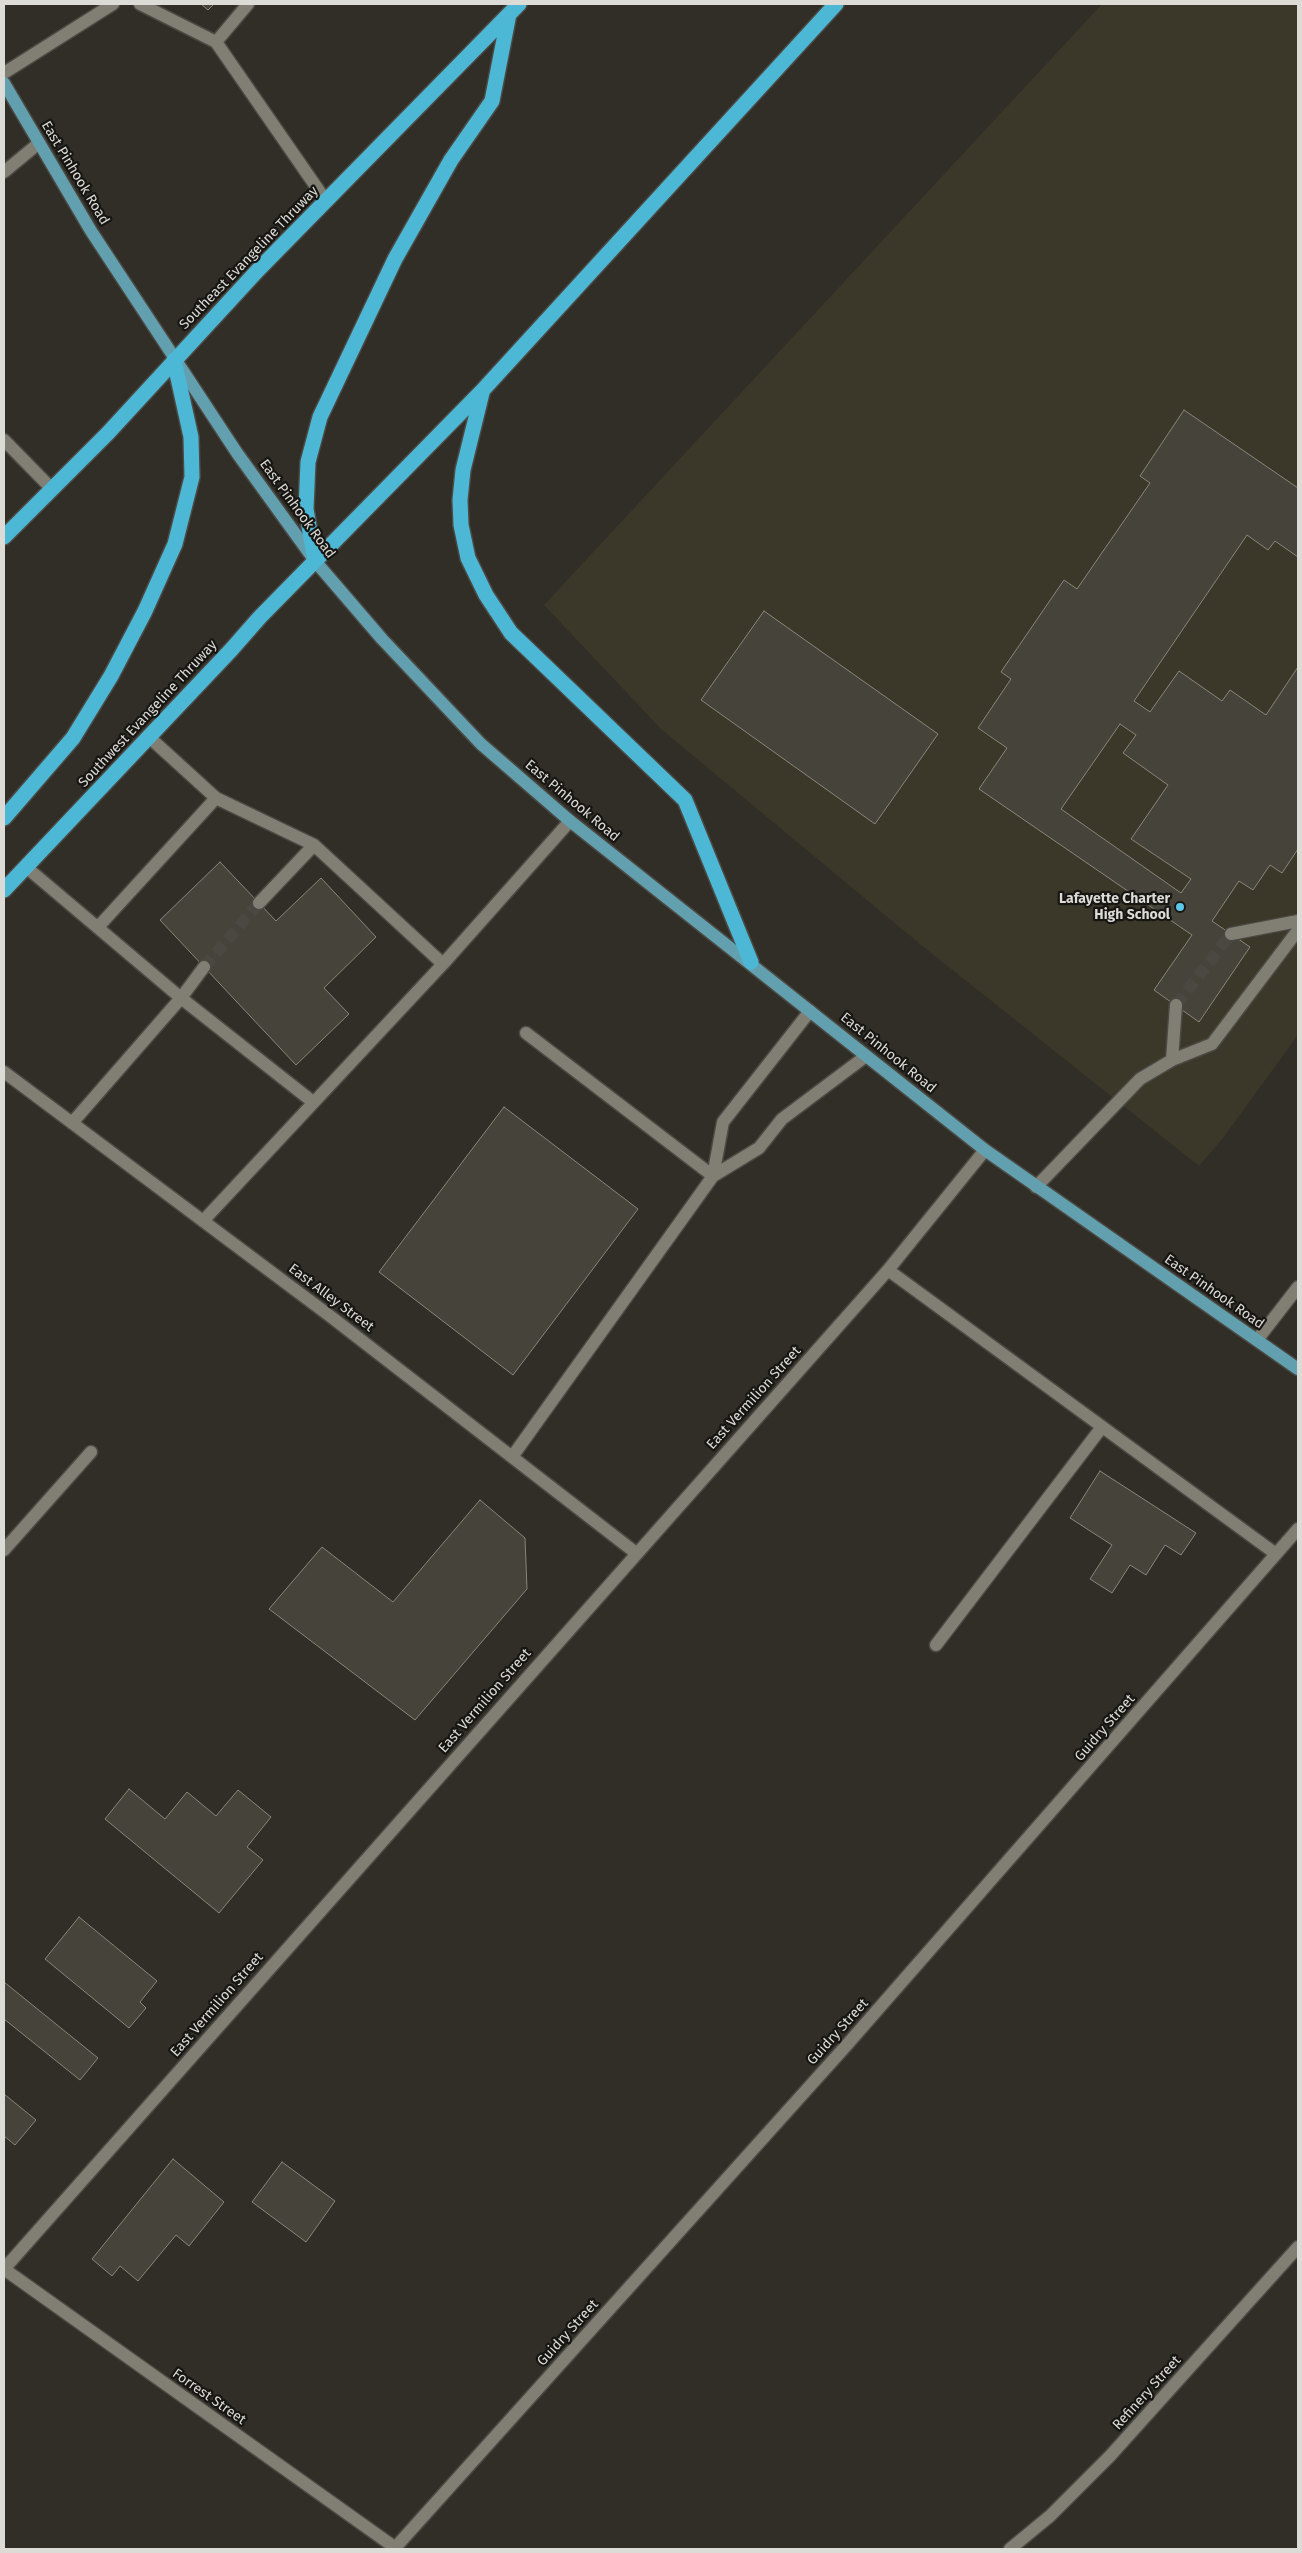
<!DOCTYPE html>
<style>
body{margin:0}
#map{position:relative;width:1302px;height:2553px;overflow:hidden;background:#302e26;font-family:"Fira Sans",sans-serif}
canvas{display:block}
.frame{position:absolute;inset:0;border:5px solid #dddbd6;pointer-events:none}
</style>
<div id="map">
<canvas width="1302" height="2553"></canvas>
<div class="frame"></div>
</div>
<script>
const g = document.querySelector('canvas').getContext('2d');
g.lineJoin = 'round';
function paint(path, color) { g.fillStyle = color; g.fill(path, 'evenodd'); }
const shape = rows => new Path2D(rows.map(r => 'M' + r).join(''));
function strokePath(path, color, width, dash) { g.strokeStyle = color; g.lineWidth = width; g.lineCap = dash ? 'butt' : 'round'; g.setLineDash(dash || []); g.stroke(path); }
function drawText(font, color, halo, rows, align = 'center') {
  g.font = font + ' "Fira Sans",sans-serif'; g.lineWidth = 4.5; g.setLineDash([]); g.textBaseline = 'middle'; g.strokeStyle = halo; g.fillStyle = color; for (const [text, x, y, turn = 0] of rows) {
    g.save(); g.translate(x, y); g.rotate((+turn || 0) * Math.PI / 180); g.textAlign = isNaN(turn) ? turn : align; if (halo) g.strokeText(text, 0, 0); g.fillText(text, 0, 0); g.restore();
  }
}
const built = shape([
 [1102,4,1298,4,1298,1035,1223,1138,1199,1166,921,945,661,729,544,605]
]);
const building = shape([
 [201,4,214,4,208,10,201,4],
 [1184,410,1298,488,1298,557,1275,541,1268,550,1247,535,1134,701,1150,712,1179,671,1222,701,1230,690,1266,715,1298,667,1298,849,1282,873,1270,865,1253,890,1239,881,1212,921,1250,947,1199,1022,1154,990,1192,935,979,789,1007,748,978,728,1011,679,1001,672,1064,580,1077,589,1150,483,1140,476,1184,410],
 [1120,724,1136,735,1123,753,1168,785,1131,839,1191,879,1181,893,1061,809,1120,724],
 [764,611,938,734,875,824,701,700,764,611],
 [220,862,276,921,321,878,376,937,324,988,349,1014,296,1065,160,920,220,862],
 [504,1107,638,1209,513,1375,379,1272,504,1107],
 [1100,1471,1196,1533,1181,1555,1165,1545,1146,1575,1130,1565,1112,1593,1090,1579,1112,1545,1070,1518,1100,1471],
 [480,1500,525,1538,527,1589,415,1720,269,1609,322,1547,393,1602,480,1500],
 [129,1789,165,1819,187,1792,216,1816,238,1790,271,1817,247,1847,263,1860,219,1913,105,1819,129,1789],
 [79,1917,157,1981,140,2002,146,2008,129,2028,45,1959,79,1917],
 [4,1982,98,2058,80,2080,4,2019,4,1982],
 [4,2094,36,2120,15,2145,4,2136,4,2094],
 [173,2159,224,2202,189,2246,176,2235,138,2281,120,2266,112,2276,92,2259,173,2159],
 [282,2162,335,2201,306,2242,252,2202,282,2162]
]);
const minorTunnel = shape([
 [204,967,259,903],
 [1176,1005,1231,934]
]);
const minor = shape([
 [140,4,216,42,326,201],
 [216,42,248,4],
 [4,73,113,4],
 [4,172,39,143],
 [4,440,52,489],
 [149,737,216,798,314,845,443,964],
 [26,867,181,998,72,1123],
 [259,903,314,845],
 [99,926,216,798],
 [1231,934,1298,921],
 [204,967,181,998,313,1102],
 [526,1033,713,1176],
 [1172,1060,1176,1005],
 [4,1072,330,1316,636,1553],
 [713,1176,723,1122,810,1011],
 [1036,1187,1140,1079,1172,1060,1212,1044,1298,930],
 [203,1221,443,964,570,821],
 [888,1270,1276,1554],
 [1257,1340,1298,1287],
 [512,1457,713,1176,759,1148,782,1119,866,1056],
 [4,1550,91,1452],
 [936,1645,1102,1427],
 [4,2269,888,1270,985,1150],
 [4,2269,397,2549],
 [394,2549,845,2047,1298,1529],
 [1010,2549,1050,2516,1110,2456,1298,2247]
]);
const major = shape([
 [4,83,91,231,237,453,315,561,382,639,481,744,570,821,985,1150,1298,1369]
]);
const highway = shape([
 [482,393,463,470,460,500,461,525,468,558,486,595,511,633,685,800,751,962],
 [4,537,108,433,258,270,519,4],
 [315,561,306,509,308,462,320,417,395,259,451,160,492,101,509,14],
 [4,818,73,738,111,676,145,611,175,544,192,477,191,437,174,360],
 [4,890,231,650,260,617,482,391,836,4]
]);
const markers = [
 [1180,907,5,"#5cc7e8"]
];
const streetNames = [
 ["East Pinhook Road",75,173,59],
 ["Southeast Evangeline Thruway",249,258,-46],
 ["East Pinhook Road",297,509,54],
 ["Southwest Evangeline Thruway",148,714,-47],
 ["East Pinhook Road",572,801,40],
 ["East Pinhook Road",888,1053,39],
 ["East Pinhook Road",1214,1292,35],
 ["East Alley Street",331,1298,37],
 ["East Vermilion Street",754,1398,-48],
 ["East Vermilion Street",485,1701,-49],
 ["Guidry Street",1105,1728,-49],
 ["East Vermilion Street",217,2005,-49],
 ["Guidry Street",838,2032,-48],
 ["Guidry Street",568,2333,-48],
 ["Refinery Street",1147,2393,-48],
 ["Forrest Street",209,2397,35]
];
const poiNames = [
 ["Lafayette Charter",1170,899],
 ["High School",1170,915]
];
paint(built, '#3b3729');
paint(building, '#45433a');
strokePath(building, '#89867c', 1);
strokePath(minorTunnel, '#4a4840', 12, [12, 6]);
strokePath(minor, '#4b4943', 15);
strokePath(major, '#4b4943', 15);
strokePath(highway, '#4b4943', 18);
strokePath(minor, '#817e74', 12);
strokePath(major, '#62a0af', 12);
strokePath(highway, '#4db7d6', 15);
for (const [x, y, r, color] of markers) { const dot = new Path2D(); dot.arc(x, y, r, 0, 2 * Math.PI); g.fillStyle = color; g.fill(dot); strokePath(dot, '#171613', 2); }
drawText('14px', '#dddbd6', '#171613', streetNames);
drawText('bold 14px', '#dddbd6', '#171613', poiNames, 'right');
</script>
